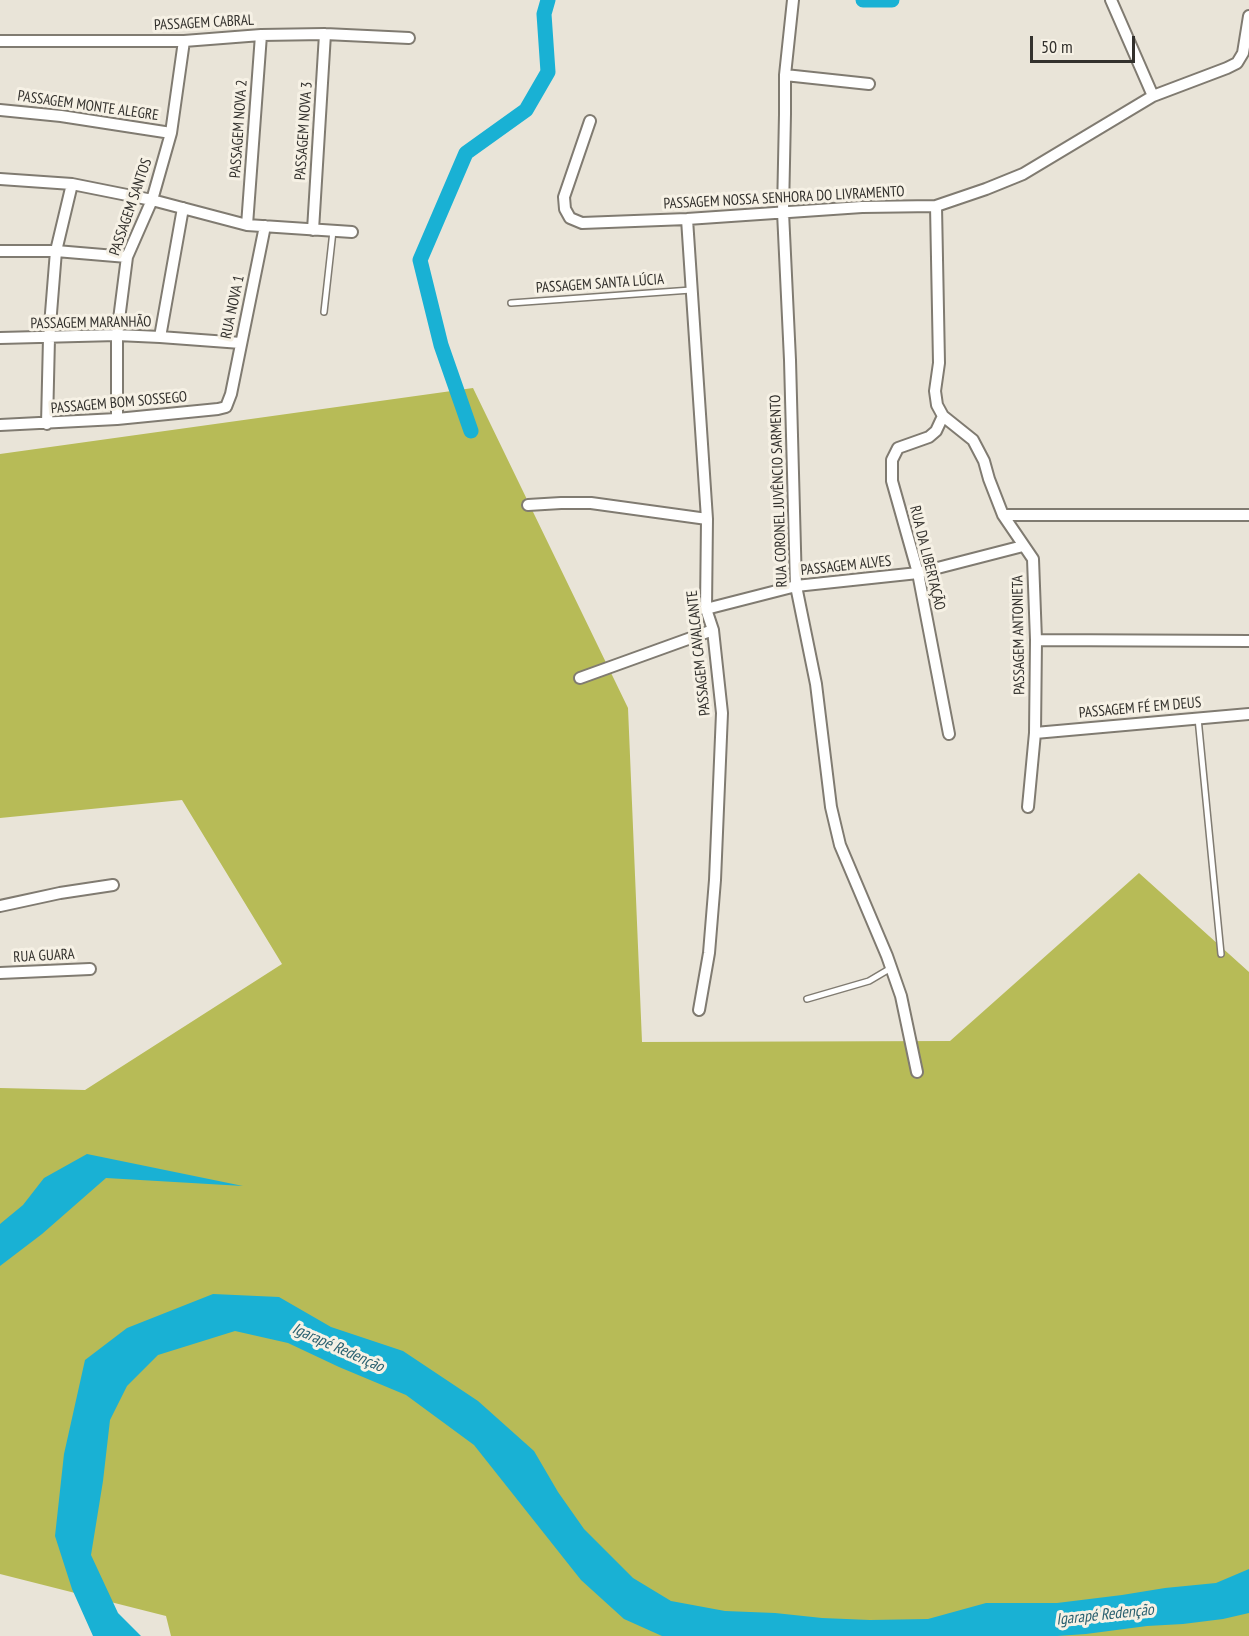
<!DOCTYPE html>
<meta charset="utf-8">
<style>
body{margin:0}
#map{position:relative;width:1249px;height:1636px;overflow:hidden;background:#e9e4d8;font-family:"PT Sans Narrow",sans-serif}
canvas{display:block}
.scale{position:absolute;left:1030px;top:36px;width:105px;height:27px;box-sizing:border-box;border:3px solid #33312d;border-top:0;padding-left:8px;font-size:18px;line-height:21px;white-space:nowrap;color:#33312d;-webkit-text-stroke:4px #f6f1e5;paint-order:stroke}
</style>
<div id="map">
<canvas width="1249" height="1636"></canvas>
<div class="scale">50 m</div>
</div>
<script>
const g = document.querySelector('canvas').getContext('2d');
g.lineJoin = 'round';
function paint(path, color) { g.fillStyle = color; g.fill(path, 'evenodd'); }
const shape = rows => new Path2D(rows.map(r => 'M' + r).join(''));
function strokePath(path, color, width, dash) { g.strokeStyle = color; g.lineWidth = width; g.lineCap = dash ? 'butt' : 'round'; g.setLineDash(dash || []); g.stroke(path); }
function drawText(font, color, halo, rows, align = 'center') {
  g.font = font + ' "PT Sans Narrow",sans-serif'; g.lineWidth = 6; g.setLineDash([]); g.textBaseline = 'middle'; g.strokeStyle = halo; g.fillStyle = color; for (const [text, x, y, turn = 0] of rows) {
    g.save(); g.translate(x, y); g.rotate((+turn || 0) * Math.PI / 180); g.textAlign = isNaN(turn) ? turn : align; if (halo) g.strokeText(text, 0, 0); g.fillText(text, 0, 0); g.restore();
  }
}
const forest = shape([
 [473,388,628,708,642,1042,950,1041,1139,873,1249,972,1249,1636,171,1636,166,1616,0,1574,0,1088,85,1090,282,964,182,800,0,818,0,454]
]);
const water = shape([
 [87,1154,243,1186,106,1178,42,1234,0,1266,0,1224,23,1205,44,1178],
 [213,1294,279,1297,331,1327,403,1351,478,1401,534,1451,558,1492,584,1529,633,1578,671,1601,725,1611,775,1613,822,1618,870,1620,928,1619,986,1603,1057,1603,1122,1595,1165,1588,1216,1583,1249,1569,1249,1613,1223,1619,1183,1624,1147,1626,1086,1634,1057,1636,662,1636,624,1619,581,1580,474,1445,406,1395,339,1367,288,1343,235,1331,158,1355,127,1386,110,1420,103,1481,91,1555,118,1613,141,1636,93,1636,72,1589,55,1536,64,1454,85,1360,127,1328]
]);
const canal = shape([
 [863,0,892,0],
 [471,431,441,345,420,260,466,153,526,110,548,72,544,14,548,0]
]);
const service = shape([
 [511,303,691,290],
 [324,312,333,231],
 [1198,718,1221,954],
 [807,999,869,981,891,968]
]);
const minor = shape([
 [793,0,785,75,785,114,783,212,790,360,796,586,816,684,831,807,840,845,887,956,901,996,917,1072],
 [1111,0,1153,96],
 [0,41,184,41,261,35,325,34,409,38],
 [785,75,869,84],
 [0,110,61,116,171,133],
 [590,121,564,197,565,209,570,218,582,223,687,219,862,207,936,206,986,189,1023,174,1153,96,1227,68,1237,63,1243,53,1249,16],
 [0,179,72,184,152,200,247,225,352,232],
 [936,206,939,363,935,391,937,405,943,416,973,440,984,461,989,479,1003,515,1033,559,1036,640,1035,733,1028,807],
 [687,219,707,519,706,609,713,630,722,713,715,880,709,953,699,1010],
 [247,225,261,35],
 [313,230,325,34],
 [0,251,56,251,127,257],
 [160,337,241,343],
 [0,338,117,335,160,337,183,208],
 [943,416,936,431,929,437,898,448,892,460,892,481,918,573,949,734],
 [117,419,117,335,127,257,152,200,171,133,184,41],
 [47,424,49,338,56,251,72,184],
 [0,425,117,419,218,409,226,407,231,394,265,226],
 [528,505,561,503,591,503,707,519],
 [1003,515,1249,515],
 [706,609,796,586,918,573,1023,546],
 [1036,640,1249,641],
 [580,678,713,630],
 [1035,733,1249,714],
 [0,906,60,893,113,885],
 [0,973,90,969]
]);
const streetNames = [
 ["PASSAGEM CABRAL",204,23,-3],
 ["PASSAGEM MONTE ALEGRE",88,106,8],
 ["PASSAGEM NOVA 2",239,129,-86],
 ["PASSAGEM NOVA 3",304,131,-86],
 ["PASSAGEM NOSSA SENHORA DO LIVRAMENTO",784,198,-3],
 ["PASSAGEM SANTOS",131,207,-71],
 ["PASSAGEM SANTA LÚCIA",600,284,-4],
 ["RUA NOVA 1",233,307,-78],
 ["PASSAGEM MARANHÃO",91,323,-1],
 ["PASSAGEM BOM SOSSEGO",119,403,-5],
 ["RUA CORONEL JUVÊNCIO SARMENTO",779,491,-92],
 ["RUA DA LIBERTAÇÃO",927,558,76],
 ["PASSAGEM ALVES",846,566,-6],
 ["PASSAGEM ANTONIETA",1019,635,-91],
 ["PASSAGEM CAVALCANTE",699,653,-96],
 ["PASSAGEM FÉ EM DEUS",1140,708,-5],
 ["RUA GUARA",44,956,-3]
];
const waterNames = [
 ["Igarapé Redenção",338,1348,24],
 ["Igarapé Redenção",1105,1615,-6]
];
paint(forest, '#b7bb57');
paint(water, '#19b1d4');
strokePath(canal, '#19b1d4', 15);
strokePath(service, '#807b71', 8);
strokePath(minor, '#807b71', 14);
strokePath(service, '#fff', 5);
strokePath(minor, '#fff', 10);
drawText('15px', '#33312d', '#f6f1e5', streetNames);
drawText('italic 16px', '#2a606f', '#f6f1e5', waterNames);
</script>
